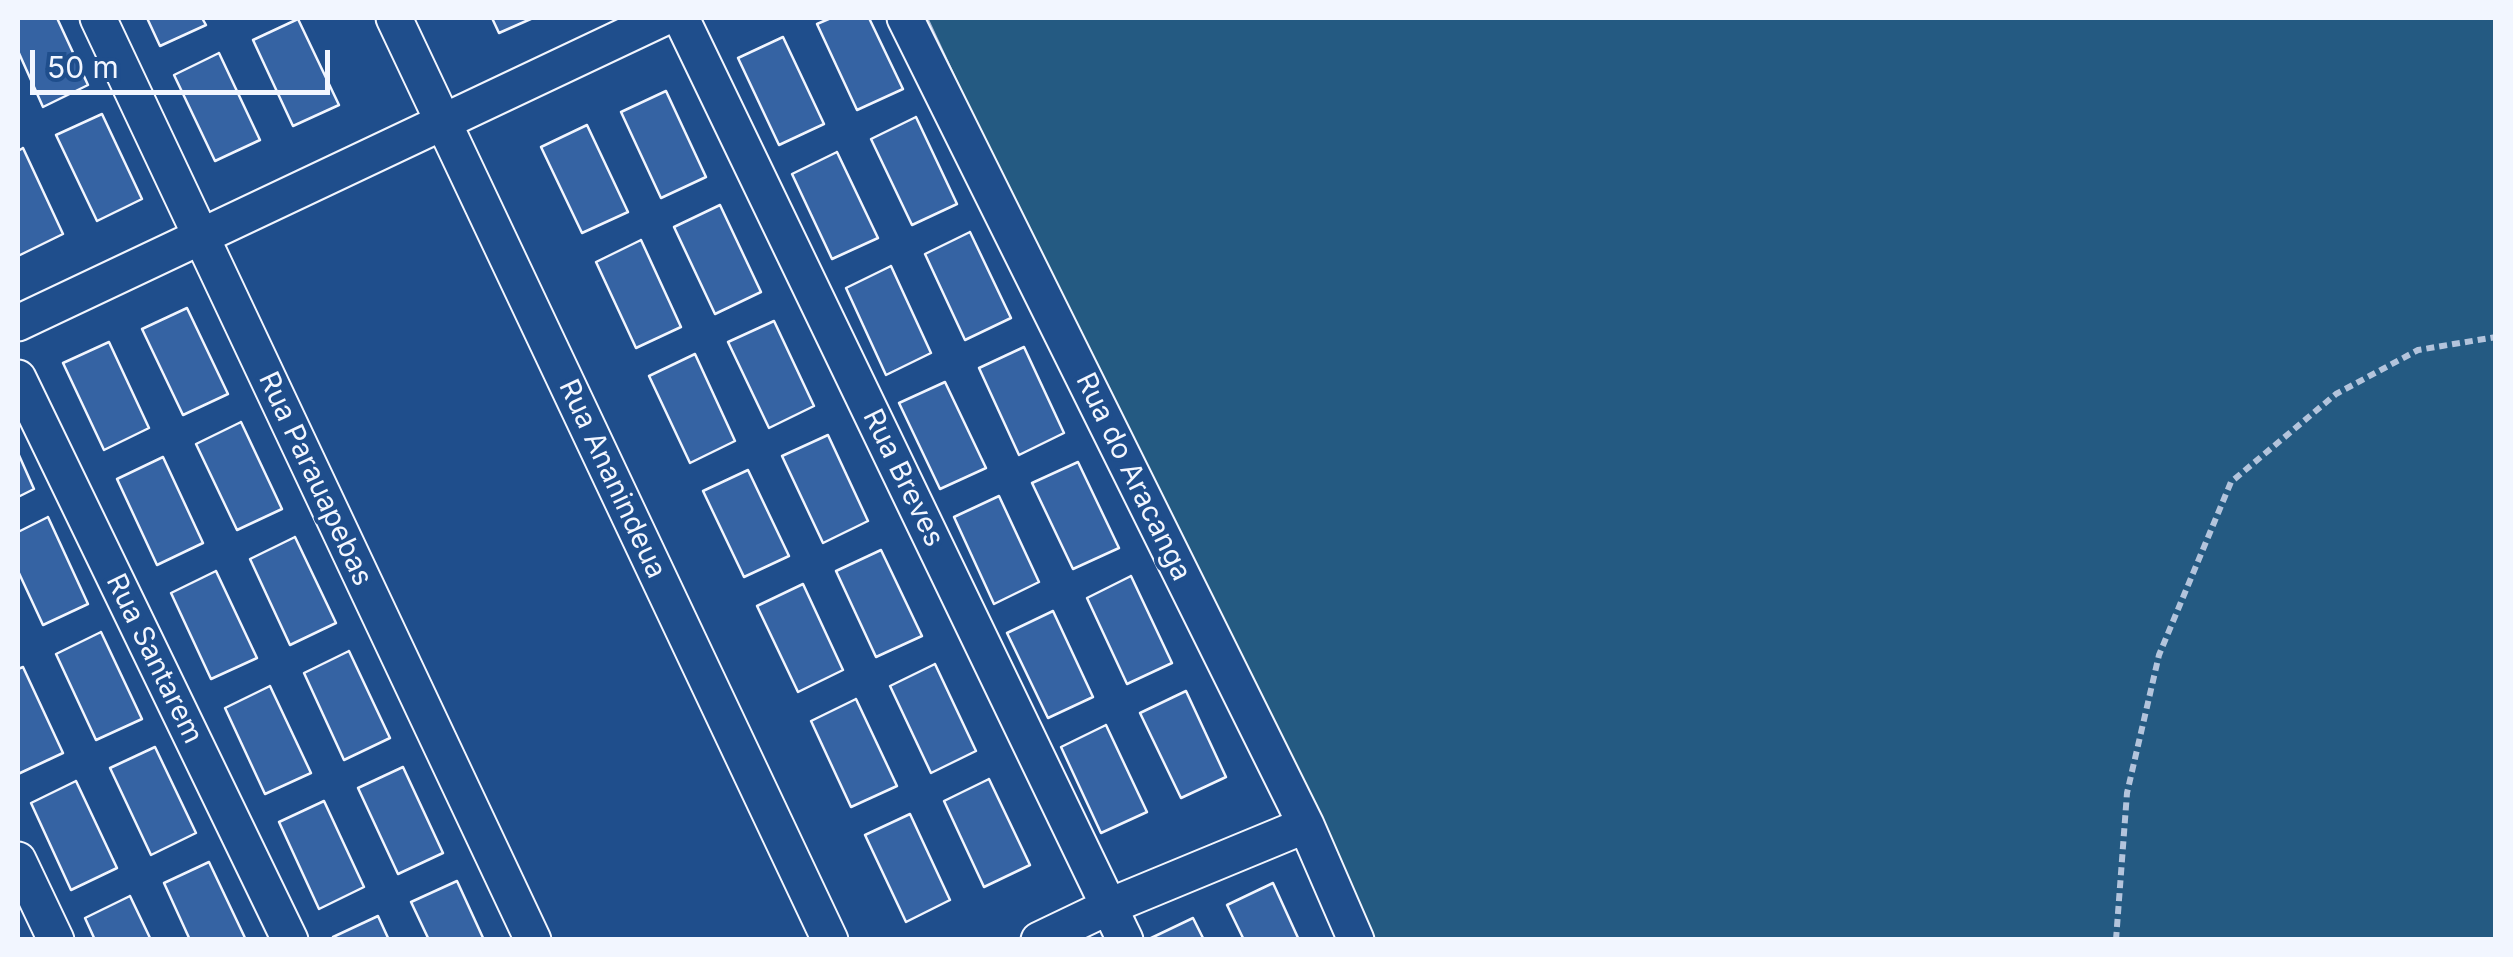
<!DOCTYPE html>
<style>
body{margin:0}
#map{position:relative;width:2513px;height:957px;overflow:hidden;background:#1f4e8c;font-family:Inter,sans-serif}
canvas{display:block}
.frame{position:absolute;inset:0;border:20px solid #f2f6ff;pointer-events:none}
.scale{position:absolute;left:30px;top:50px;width:300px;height:45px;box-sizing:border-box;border:5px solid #f2f6ff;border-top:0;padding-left:12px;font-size:30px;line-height:35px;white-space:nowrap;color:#f2f6ff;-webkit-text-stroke:8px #1f4e8c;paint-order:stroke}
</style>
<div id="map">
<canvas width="2513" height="957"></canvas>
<div class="frame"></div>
<div class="scale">50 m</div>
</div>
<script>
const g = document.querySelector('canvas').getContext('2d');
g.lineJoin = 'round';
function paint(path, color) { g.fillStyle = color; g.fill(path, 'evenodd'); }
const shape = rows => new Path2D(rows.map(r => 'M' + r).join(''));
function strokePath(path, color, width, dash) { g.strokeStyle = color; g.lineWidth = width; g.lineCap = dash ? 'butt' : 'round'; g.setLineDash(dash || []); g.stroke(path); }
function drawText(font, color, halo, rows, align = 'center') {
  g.font = font + ' Inter,sans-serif'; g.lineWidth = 8; g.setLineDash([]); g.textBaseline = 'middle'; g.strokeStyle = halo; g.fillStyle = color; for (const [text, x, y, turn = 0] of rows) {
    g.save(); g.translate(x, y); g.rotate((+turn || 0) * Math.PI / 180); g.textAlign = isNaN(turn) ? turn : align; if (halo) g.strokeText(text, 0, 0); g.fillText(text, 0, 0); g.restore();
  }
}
const green = shape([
 [927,18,2495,18,2495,939,1356,939,927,18]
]);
const building = shape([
 [18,18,57,18,88,85,43,107,18,51,18,18],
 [147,18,202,18,206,25,160,46,147,18],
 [492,18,533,18,499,33,492,18],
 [831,18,869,18,903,89,857,110,817,24,831,18],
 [298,19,339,105,293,126,253,40,298,19],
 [783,37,824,124,779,145,738,58,783,37],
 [219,53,260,140,215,161,174,75,219,53],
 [666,91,706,177,661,198,621,112,666,91],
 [102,114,142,199,97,221,56,135,102,114],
 [916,117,957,204,912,225,871,139,916,117],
 [587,125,628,212,582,233,541,147,587,125],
 [23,148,63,234,18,256,18,151,23,148],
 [837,152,878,238,832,259,792,174,837,152],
 [720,205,761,292,715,314,674,227,720,205],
 [970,232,1011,318,965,340,925,254,970,232],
 [641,240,681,327,636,348,596,262,641,240],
 [891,266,931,353,886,375,846,288,891,266],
 [187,308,228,394,183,415,142,329,187,308],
 [774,321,814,406,769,428,728,342,774,321],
 [109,342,149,428,104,450,63,363,109,342],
 [1024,347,1064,433,1019,455,979,368,1024,347],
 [695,354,735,441,690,463,649,376,695,354],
 [945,382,986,468,940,489,899,403,945,382],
 [241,422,282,509,237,530,196,444,241,422],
 [828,435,868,521,823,543,782,456,828,435],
 [18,453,34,489,18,497,18,453],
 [163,457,203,543,157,565,117,479,163,457],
 [1078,462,1119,548,1073,569,1032,483,1078,462],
 [748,470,789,556,744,577,703,491,748,470],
 [999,496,1039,582,994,604,954,517,999,496],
 [48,517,88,604,43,625,18,571,18,532,48,517],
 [295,537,336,623,290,645,250,559,295,537],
 [881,550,922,636,876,657,836,571,881,550],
 [216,571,257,658,211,679,171,593,216,571],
 [1131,576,1172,663,1127,684,1087,598,1131,576],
 [803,584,843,670,798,692,757,606,803,584],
 [1053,611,1093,697,1048,718,1007,633,1053,611],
 [101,632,142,719,96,740,56,654,101,632],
 [349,651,390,738,344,760,304,673,349,651],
 [935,664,976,751,931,773,890,686,935,664],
 [23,667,63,753,18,774,18,669,23,667],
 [270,686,311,773,265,794,225,708,270,686],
 [1186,691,1226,777,1181,798,1140,713,1186,691],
 [856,699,897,786,851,807,811,721,856,699],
 [1106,725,1147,812,1101,833,1061,747,1106,725],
 [155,747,196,833,151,855,110,768,155,747],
 [403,767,443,853,398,874,358,788,403,767],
 [989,779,1030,865,984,887,944,801,989,779],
 [76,781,117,868,71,890,31,803,76,781],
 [324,801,364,887,319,909,279,822,324,801],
 [910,814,950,900,906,922,865,835,910,814],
 [209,862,246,940,190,940,164,883,209,862],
 [457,881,484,940,429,940,411,902,457,881],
 [1273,883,1299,940,1244,940,1227,905,1273,883],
 [130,896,151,940,95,940,85,918,130,896],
 [378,916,389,940,334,940,333,937,378,916],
 [1193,918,1204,940,1149,940,1149,939,1193,918]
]);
const path = shape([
 [2116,940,2127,793,2159,655,2231,482,2336,394,2418,350,2496,337]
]);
const minor = shape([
 [98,18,533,940],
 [394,18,830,940],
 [681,18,1125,940],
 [905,18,1306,825,1356,940],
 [18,323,663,18],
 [18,378,290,940],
 [18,860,56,940],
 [1039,940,1110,906,1306,825]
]);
const streetNames = [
 ["Rua do Aracanga",1133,477,64],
 ["Rua Breves",903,478,64],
 ["Rua Parauapebas",315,479,65],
 ["Rua Ananindeua",612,479,65],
 ["Rua Santarem",154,659,64]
];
paint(green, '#245a82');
strokePath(green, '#a8bbd7', 2.5);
paint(building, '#3563a3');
strokePath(building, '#f2f6ff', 2.5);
strokePath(minor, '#f2f6ff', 39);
strokePath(path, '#b3c4dc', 6, [8, 5]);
strokePath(minor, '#1f4e8c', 35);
drawText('28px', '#f2f6ff', '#1f4e8c', streetNames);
</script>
